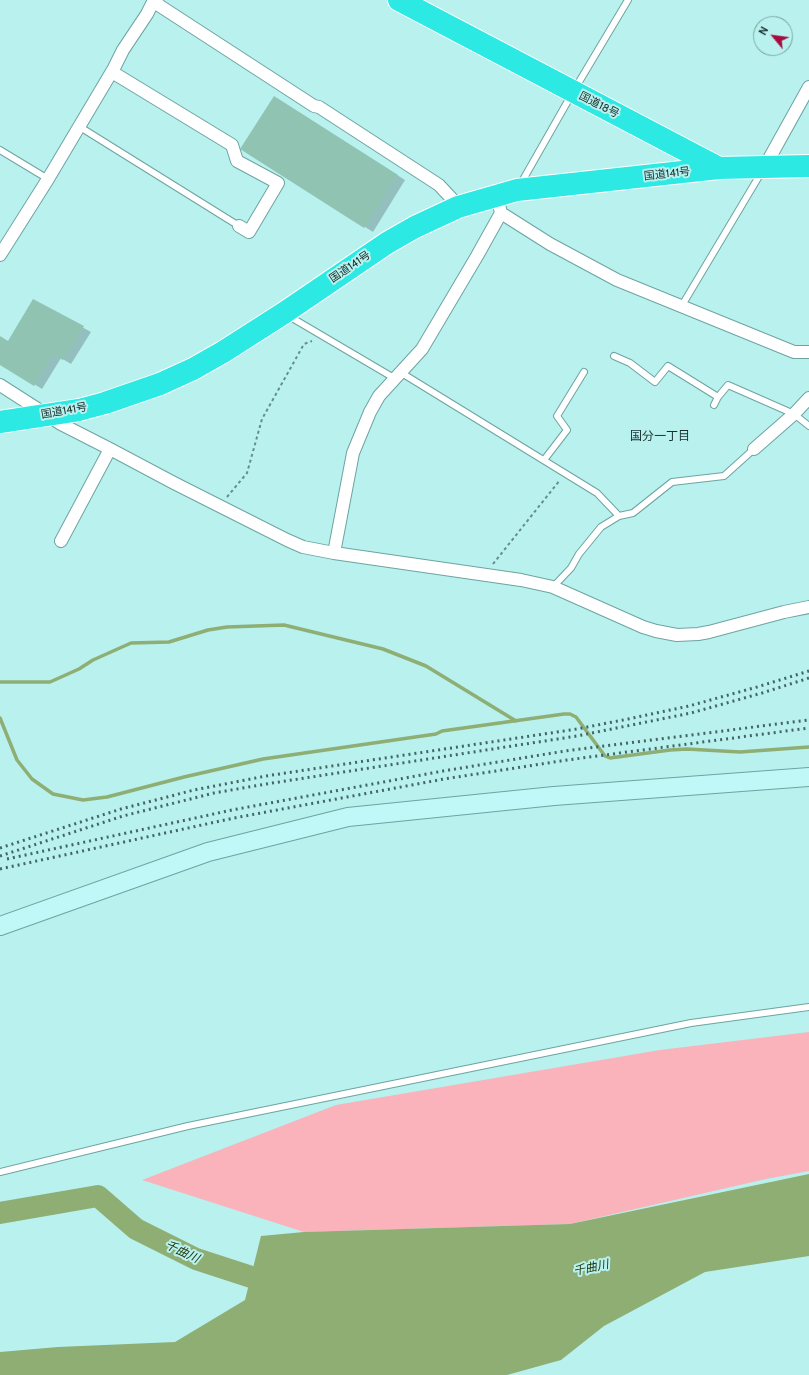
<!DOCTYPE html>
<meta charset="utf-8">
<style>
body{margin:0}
#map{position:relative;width:809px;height:1375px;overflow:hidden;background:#b8f1ee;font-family:Cabin,sans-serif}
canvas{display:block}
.north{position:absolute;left:753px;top:16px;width:40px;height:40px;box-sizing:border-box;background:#b8f1ee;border:1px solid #78a3a1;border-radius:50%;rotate:299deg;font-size:11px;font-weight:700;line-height:16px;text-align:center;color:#172e2d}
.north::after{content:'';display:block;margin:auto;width:14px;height:18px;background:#a60e3f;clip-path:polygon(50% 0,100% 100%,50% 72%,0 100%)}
</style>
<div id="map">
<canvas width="809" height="1375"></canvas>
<div class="north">N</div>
</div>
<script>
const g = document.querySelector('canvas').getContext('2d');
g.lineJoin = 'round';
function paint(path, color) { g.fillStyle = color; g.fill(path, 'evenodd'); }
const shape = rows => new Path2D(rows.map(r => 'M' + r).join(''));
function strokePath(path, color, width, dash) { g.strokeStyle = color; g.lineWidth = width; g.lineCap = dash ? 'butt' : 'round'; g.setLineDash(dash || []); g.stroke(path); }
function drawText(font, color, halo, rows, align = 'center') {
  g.font = font + ' Cabin,"Noto Sans JP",sans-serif'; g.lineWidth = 4; g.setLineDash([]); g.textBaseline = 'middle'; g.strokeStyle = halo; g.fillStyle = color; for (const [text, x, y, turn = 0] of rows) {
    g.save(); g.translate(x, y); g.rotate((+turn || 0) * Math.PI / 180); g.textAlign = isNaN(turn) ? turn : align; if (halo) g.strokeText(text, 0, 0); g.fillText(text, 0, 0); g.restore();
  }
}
const green = shape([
 [809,1032,809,1171,766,1179,570,1224,304,1232,142,1180,336,1105,660,1050]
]);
const water = shape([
 [809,1174,809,1256,705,1272,604,1326,561,1360,507,1375,0,1375,0,1352,58,1347,175,1342,245,1300,261,1236,304,1232,570,1224]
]);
const shadow = shape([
 [282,102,405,180,373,232,242,149],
 [34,301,91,332,71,364,61,358,42,389,0,363,0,337,8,342]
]);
const stream = shape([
 [0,682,50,682,79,669,93,660,131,643,169,642,208,630,227,627,284,625,383,649,426,666,516,721],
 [0,718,17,760,32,779,53,794,83,800,107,797,184,777,263,759,436,734,442,731,564,714,570,714,576,717,605,756,610,758,670,750,687,749,740,752,809,747]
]);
const river = shape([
 [0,1213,98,1196,136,1229,196,1259,279,1286]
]);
const building = shape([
 [274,96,398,175,364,228,240,149],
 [33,299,84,326,63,360,53,355,34,386,0,365,0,336,8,341]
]);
const path = shape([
 [227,497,247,473,262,419,304,344,312,341],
 [493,564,560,480]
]);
const lane = shape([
 [80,127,239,226],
 [0,150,48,179],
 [520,185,573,92,628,0],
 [681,307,761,173],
 [287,315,394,378],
 [614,356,630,363,655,382,668,366,718,397],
 [400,372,597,493,619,516],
 [714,405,718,397,728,385,794,414,809,426],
 [544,460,567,430,557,416,584,372],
 [553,587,571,568,579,554,601,527,619,516,633,513,672,482,724,476,754,449],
 [0,1172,188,1126,691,1023,809,1007]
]);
const street = shape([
 [154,0,160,6,314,106,319,107,439,185,453,200,458,207],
 [112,72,232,145,237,161,278,183,249,232,239,226],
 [764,168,809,87],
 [501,213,550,244,617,280,794,352,809,352],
 [0,255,48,179,114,68,123,50,147,14,154,0],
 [0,385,61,424,110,449,174,483,287,540,303,547,334,553,521,580,553,587,643,627,656,631,677,635,698,634,709,632,784,612,809,607],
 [754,449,794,414,809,398],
 [61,541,110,449],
 [334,553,353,453,370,412,379,396,422,349,477,256,501,213,497,196]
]);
const secondary = shape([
 [0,926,208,852,348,817,554,796,809,777]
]);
const highway = shape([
 [399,0,719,168],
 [0,422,79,410,105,403,160,384,193,369,223,352,284,313,387,243,415,227,458,207,517,190,719,168,809,166]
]);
const rail = shape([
 [0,848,121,809,194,790,266,776,577,729,628,719,689,706,757,687,809,671],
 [0,856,123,816,214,793,266,784,577,736,691,713,762,693,809,678],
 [7,859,232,810,443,771,565,751,809,720],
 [0,869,234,818,444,779,567,760,809,728]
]);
const streetNames = [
 ["国道18号",599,105,27],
 ["国道141号",667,174,-6],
 ["国道141号",350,267,-34],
 ["国道141号",64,411,-10]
];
const neighbourhoodNames = [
 ["国分一丁目",660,436]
];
const waterNames = [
 ["千曲川",182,1252,25],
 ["千曲川",591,1268,-12]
];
paint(green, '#fab3ba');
paint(water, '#8eae74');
paint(shadow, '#0003');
strokePath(stream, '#8eae74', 3.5);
strokePath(river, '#8eae74', 22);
paint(building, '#90c3b2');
strokePath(lane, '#6da4a1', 8);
strokePath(street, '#6da4a1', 14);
strokePath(secondary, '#6da4a1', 20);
strokePath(highway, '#fff', 24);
strokePath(path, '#668d8b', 2, [3, 3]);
strokePath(lane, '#fff', 6);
strokePath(street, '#fff', 12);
strokePath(secondary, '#c0f8f7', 18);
strokePath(highway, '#2ce9e4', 22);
strokePath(rail, '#456564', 3, [2, 4]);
drawText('11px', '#172e2d', '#b8f1ee', streetNames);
drawText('12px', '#172e2d', '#b8f1ee', neighbourhoodNames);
drawText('italic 12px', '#1f3409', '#b8f1ee', waterNames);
</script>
